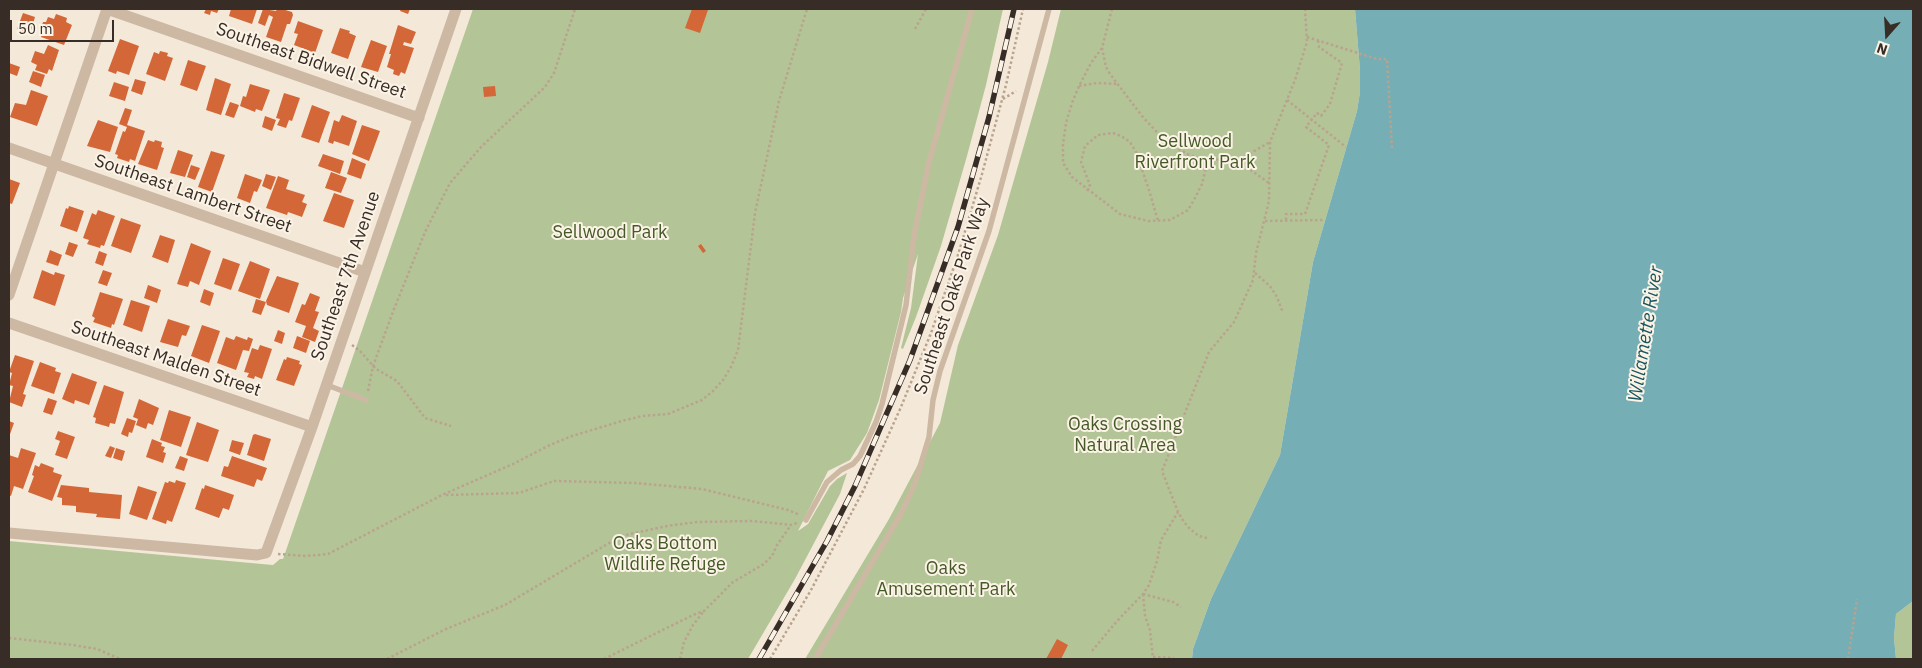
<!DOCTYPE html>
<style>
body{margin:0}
#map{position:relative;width:1922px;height:668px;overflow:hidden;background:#f4e9d9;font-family:"IBM Plex Sans",sans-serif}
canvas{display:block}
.frame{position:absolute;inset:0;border:10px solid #382d26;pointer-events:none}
.north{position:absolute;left:1862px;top:10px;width:50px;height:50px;-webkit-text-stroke:4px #fbf3e6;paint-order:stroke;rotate:199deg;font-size:14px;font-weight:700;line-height:20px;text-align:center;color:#382d26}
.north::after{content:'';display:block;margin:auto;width:18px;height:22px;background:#382d26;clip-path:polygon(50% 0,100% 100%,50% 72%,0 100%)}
.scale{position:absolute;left:10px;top:20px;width:104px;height:22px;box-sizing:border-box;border:2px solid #382d26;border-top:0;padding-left:6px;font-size:15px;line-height:18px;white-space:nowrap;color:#382d26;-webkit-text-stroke:4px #fbf3e6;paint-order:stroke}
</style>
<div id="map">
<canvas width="1922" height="668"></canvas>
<div class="frame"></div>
<div class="north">N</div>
<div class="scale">50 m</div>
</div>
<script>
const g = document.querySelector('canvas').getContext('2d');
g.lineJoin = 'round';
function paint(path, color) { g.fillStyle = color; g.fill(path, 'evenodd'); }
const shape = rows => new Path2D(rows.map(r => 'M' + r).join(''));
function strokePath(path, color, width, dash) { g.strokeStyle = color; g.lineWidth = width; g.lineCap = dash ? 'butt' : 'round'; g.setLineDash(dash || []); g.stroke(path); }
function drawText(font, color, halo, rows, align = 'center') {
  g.font = font + ' "IBM Plex Sans",sans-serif'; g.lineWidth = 4; g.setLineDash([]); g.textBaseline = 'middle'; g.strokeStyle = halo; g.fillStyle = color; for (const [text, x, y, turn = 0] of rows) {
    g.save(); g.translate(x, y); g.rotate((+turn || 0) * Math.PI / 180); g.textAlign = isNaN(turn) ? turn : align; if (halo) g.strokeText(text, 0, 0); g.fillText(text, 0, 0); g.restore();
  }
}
const green = shape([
 [473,9,1003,9,986,85,967,156,941,246,916,317,903,349,901,348,911,308,918,254,903,298,901,312,879,400,867,433,850,460,828,471,798,531,808,524,830,486,837,479,847,473,840,494,795,579,748,659,9,659,9,541,273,565,280,559,283,559],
 [1061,9,1355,9,1360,70,1360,92,1357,111,1313,262,1280,455,1211,599,1193,649,1192,659,805,659,889,519,940,423,958,345,998,235,1048,62],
 [1913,601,1913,659,1896,659,1894,638,1896,614]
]);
const water = shape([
 [1355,9,1913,9,1913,601,1896,614,1894,638,1896,659,1192,659,1193,649,1211,599,1280,455,1313,262,1357,111,1360,92,1360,70]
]);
const building = shape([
 [206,9,219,9,217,13,211,11,210,15,204,13],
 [231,9,257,9,252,24,229,16],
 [263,9,276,11,277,9,282,9,292,12,293,15,290,24,287,24,281,42,266,37,273,17,269,15,265,26,258,23],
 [401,9,410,9,408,14,400,11],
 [692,9,708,10,700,33,685,28],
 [23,13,35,17,30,34,17,29],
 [56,14,67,18,66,22,72,25,64,45,41,37,42,34,40,33,43,22,46,22,48,17,54,19],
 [298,21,323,30,315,53,294,45,298,34,294,33],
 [398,25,416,32,411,44,404,42,403,45,414,48,405,74,401,72,399,76,393,74,394,70,387,67,391,54,389,54],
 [340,28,350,31,349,33,356,36,348,59,331,53],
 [120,39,139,46,129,75,117,71,116,74,108,71],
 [371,40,387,46,378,72,361,67],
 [48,45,59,50,52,71,49,69,47,74,35,70,37,65,31,62,35,51,44,54],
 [160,51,168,53,167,56,173,58,165,81,146,74,154,52,159,54],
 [188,60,206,66,197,91,180,85],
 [9,63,20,67,17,76,9,73],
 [33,71,45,75,41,87,29,82],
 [215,78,231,84,221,115,206,110],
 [135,79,146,82,142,95,131,91],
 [114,82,129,87,125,101,109,96],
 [250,84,270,90,262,111,256,109,255,112,240,106,243,96,246,97],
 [495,86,496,96,484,97,483,87],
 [31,90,48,96,37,126,10,117,15,103,26,105],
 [284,93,300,98,292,121,289,120,286,128,277,125,280,119,276,118],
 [230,102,239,105,234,118,225,115],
 [312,105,330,112,319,143,301,137],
 [125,108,132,110,127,125,145,131,135,161,130,159,129,162,117,158,118,155,115,154,123,131,125,132,127,127,119,124],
 [342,115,357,121,349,146,334,141,333,144,328,142,334,120,339,122],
 [265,116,276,120,272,131,262,127],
 [98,120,118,127,110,152,87,146],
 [362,125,380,131,369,161,352,154],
 [148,140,154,142,155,140,162,142,161,147,164,148,157,170,138,164],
 [178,150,193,155,185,177,170,173],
 [211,151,225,155,212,192,198,187],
 [323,154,344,161,340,174,318,166],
 [352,158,366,164,361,179,347,174],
 [191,165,200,168,195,180,187,177],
 [331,172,347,178,341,193,325,188],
 [245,174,262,180,257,192,254,191,250,203,237,198],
 [266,174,276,177,271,190,262,186],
 [278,176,289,180,286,189,305,195,302,202,307,204,302,217,288,212,287,215,266,208],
 [9,179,20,183,12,204,9,203],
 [334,193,354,200,344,228,323,221],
 [69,206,84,211,77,232,60,226,66,208,68,209],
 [98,210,115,216,104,246,101,245,100,248,87,244,89,240,83,238,92,213,96,215],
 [121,218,141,225,131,253,111,246],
 [160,235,175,240,168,263,152,257],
 [69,242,78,245,73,257,65,254],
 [191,243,211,251,199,285,190,281,188,287,177,284],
 [701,244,706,251,703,253,698,246],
 [50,250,62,255,58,266,46,262],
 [99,251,107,254,103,266,95,263],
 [223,258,240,264,231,290,214,284],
 [250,261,270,269,260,299,238,291],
 [42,270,54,275,55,272,65,275,55,306,33,298],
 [103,270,112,273,107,286,98,283],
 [277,276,299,283,289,313,267,305,266,301],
 [148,285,161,290,157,303,144,298],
 [204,289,214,293,210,306,200,302],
 [100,292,123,299,114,325,112,324,111,328,93,322,95,318,92,316],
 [310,293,320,297,315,311,319,312,313,328,319,331,315,342,302,337,306,326,295,322,302,304,305,305],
 [256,299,266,302,261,315,252,312],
 [131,300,150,306,142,332,123,325],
 [168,319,190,326,186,336,182,335,178,347,160,342],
 [202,325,220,331,209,363,191,356],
 [278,330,285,333,282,344,274,341],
 [236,336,247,340,248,337,253,339,249,351,243,350,236,370,217,363,226,337,234,340],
 [297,336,310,341,306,353,293,348],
 [260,345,272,349,262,379,255,376,254,379,247,377,249,373,244,372,252,348,258,350],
 [15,355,34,361,23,394,26,395,22,407,9,402,13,386,9,385,12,373,9,372],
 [287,357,300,361,299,364,302,365,294,386,276,380,284,359,286,360],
 [40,362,56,368,55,371,61,373,54,394,31,386],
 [72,373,97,382,89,405,75,400,74,404,62,399],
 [104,385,124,392,115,424,110,423,109,427,95,423,96,418,93,417],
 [48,398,57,401,52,415,43,412],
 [139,399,159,408,153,425,148,423,146,429,136,425,138,419,133,417],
 [169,410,191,417,181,447,160,440],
 [127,418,136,421,132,433,129,432,128,437,121,434],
 [9,421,14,423,9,437],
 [197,422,219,430,208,462,186,455],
 [58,431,75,437,67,459,55,455,60,441,55,439],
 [255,434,271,439,264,461,247,455,253,435],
 [152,439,162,443,161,446,165,447,163,452,166,453,163,463,146,457],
 [232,440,244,443,240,455,229,451],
 [110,446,115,448,111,458,105,456],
 [21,448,36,453,23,489,14,486,11,496,9,495,9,455,18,458],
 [116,448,125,451,122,461,113,458],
 [180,456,188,459,184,471,175,468],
 [232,456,267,468,262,481,257,479,254,487,221,476,224,466,228,467],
 [41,463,54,468,53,472,62,475,52,501,28,492,34,476,32,475,35,465,39,467],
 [176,480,186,483,172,522,167,520,166,524,152,519,165,482,168,483,169,481,175,483],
 [61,485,89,488,89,492,122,495,120,519,96,517,97,514,76,512,76,506,62,505,62,498,57,497],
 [205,485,234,495,229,510,223,508,219,518,195,509,202,488,204,489],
 [138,486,157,492,147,520,129,514],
 [1057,639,1068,645,1061,659,1046,659]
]);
const path = shape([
 [1112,9,1102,48,1106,67,1110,74,1142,116,1163,139,1187,154,1198,158,1237,161,1270,142],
 [915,29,926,9],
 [1307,37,1377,59,1387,59,1392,149],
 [1102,48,1091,63,1079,86,1072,103,1066,123,1063,144,1063,163,1072,177,1120,214,1148,221,1170,220,1188,210,1195,198,1202,184,1208,159],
 [1079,86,1097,83,1117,84],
 [1003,99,1016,91],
 [1287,100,1346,147],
 [1238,161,1269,183],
 [1087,191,1090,185,1081,162,1085,146,1098,135,1113,133,1121,136,1130,142,1136,152,1149,190,1158,221],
 [1286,220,1286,214,1305,214,1329,145,1306,127,1317,113,1321,116,1330,104,1342,63,1319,47,1318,40],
 [1265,221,1325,220],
 [1255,273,1270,286,1277,297,1283,313],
 [352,345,360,351,376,369,397,381,425,418,451,426],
 [368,391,373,366,394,309,425,232,450,183,481,147,545,87,554,73,575,9],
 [446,495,519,493,554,481,635,483,702,489,788,510,800,515],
 [1207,538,1199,536,1190,529,1184,522,1178,512,1162,471,1209,352,1234,322,1253,280,1256,253,1269,201,1270,142,1295,80,1307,42,1305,9],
 [278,554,306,556,328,554,442,495,513,464,550,445,572,436,622,421,642,416,668,414,702,400,713,391,723,380,731,367,738,350,755,213,779,101,807,9],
 [1143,594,1145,616,1150,630,1153,659],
 [1143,594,1173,602,1181,607],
 [9,638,73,645,97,649,120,659],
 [1092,651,1117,621,1143,594,1149,585,1157,561,1161,540,1178,512],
 [1153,657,1174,658],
 [387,659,446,629,505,605,621,536,667,526,697,522,753,521,791,525,797,523],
 [604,659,693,615,704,611,733,582,764,564,772,556,777,545,791,525],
 [680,659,684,642,693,625,703,612],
 [770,659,811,590,864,489,901,407,931,333,958,255,982,174,1006,85,1023,9],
 [1848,659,1857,599]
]);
const lane = shape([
 [327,385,366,400],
 [806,520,827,482,841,470,853,464,860,456,876,422,882,404,906,305,914,236,929,162,972,9],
 [815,659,902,512,915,483,929,437,933,400,940,371,989,231,1049,9]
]);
const street = shape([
 [107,9,419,118],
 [9,148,365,272],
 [9,295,107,9],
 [9,323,312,427],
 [9,533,257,555,266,553,312,427,456,9]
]);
const rail = shape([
 [759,659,827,541,855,486,910,360,958,227,989,117,1014,9]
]);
const streetNames = [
 ["Southeast Bidwell Street",311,61,19],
 ["Southeast Lambert Street",193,194,19],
 ["Southeast 7th Avenue",346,276,-71],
 ["Southeast Oaks Park Way",952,296,-72],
 ["Southeast Malden Street",166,359,19]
];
const parkNames = [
 ["Sellwood",1195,142],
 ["Riverfront Park",1195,163],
 ["Sellwood Park",610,233],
 ["Oaks Crossing",1125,425],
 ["Natural Area",1125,446],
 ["Oaks Bottom",665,544],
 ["Wildlife Refuge",665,565],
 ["Oaks",946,569],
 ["Amusement Park",946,590]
];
const waterNames = [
 ["Willamette River",1646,334,-81]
];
paint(green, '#b3c597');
paint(water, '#75aeb4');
paint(building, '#d36738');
strokePath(path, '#b9a38e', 2.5, [2.5, 2.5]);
strokePath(lane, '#cdb9a3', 5.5);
strokePath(street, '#cdb9a3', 11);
strokePath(rail, '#382d26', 5.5);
strokePath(rail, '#fbf3e6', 4, [11]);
drawText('18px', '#382d26', '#fbf3e6', streetNames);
drawText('18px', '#445927', '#fbf3e6', parkNames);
drawText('italic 19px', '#17555e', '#fbf3e6', waterNames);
</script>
